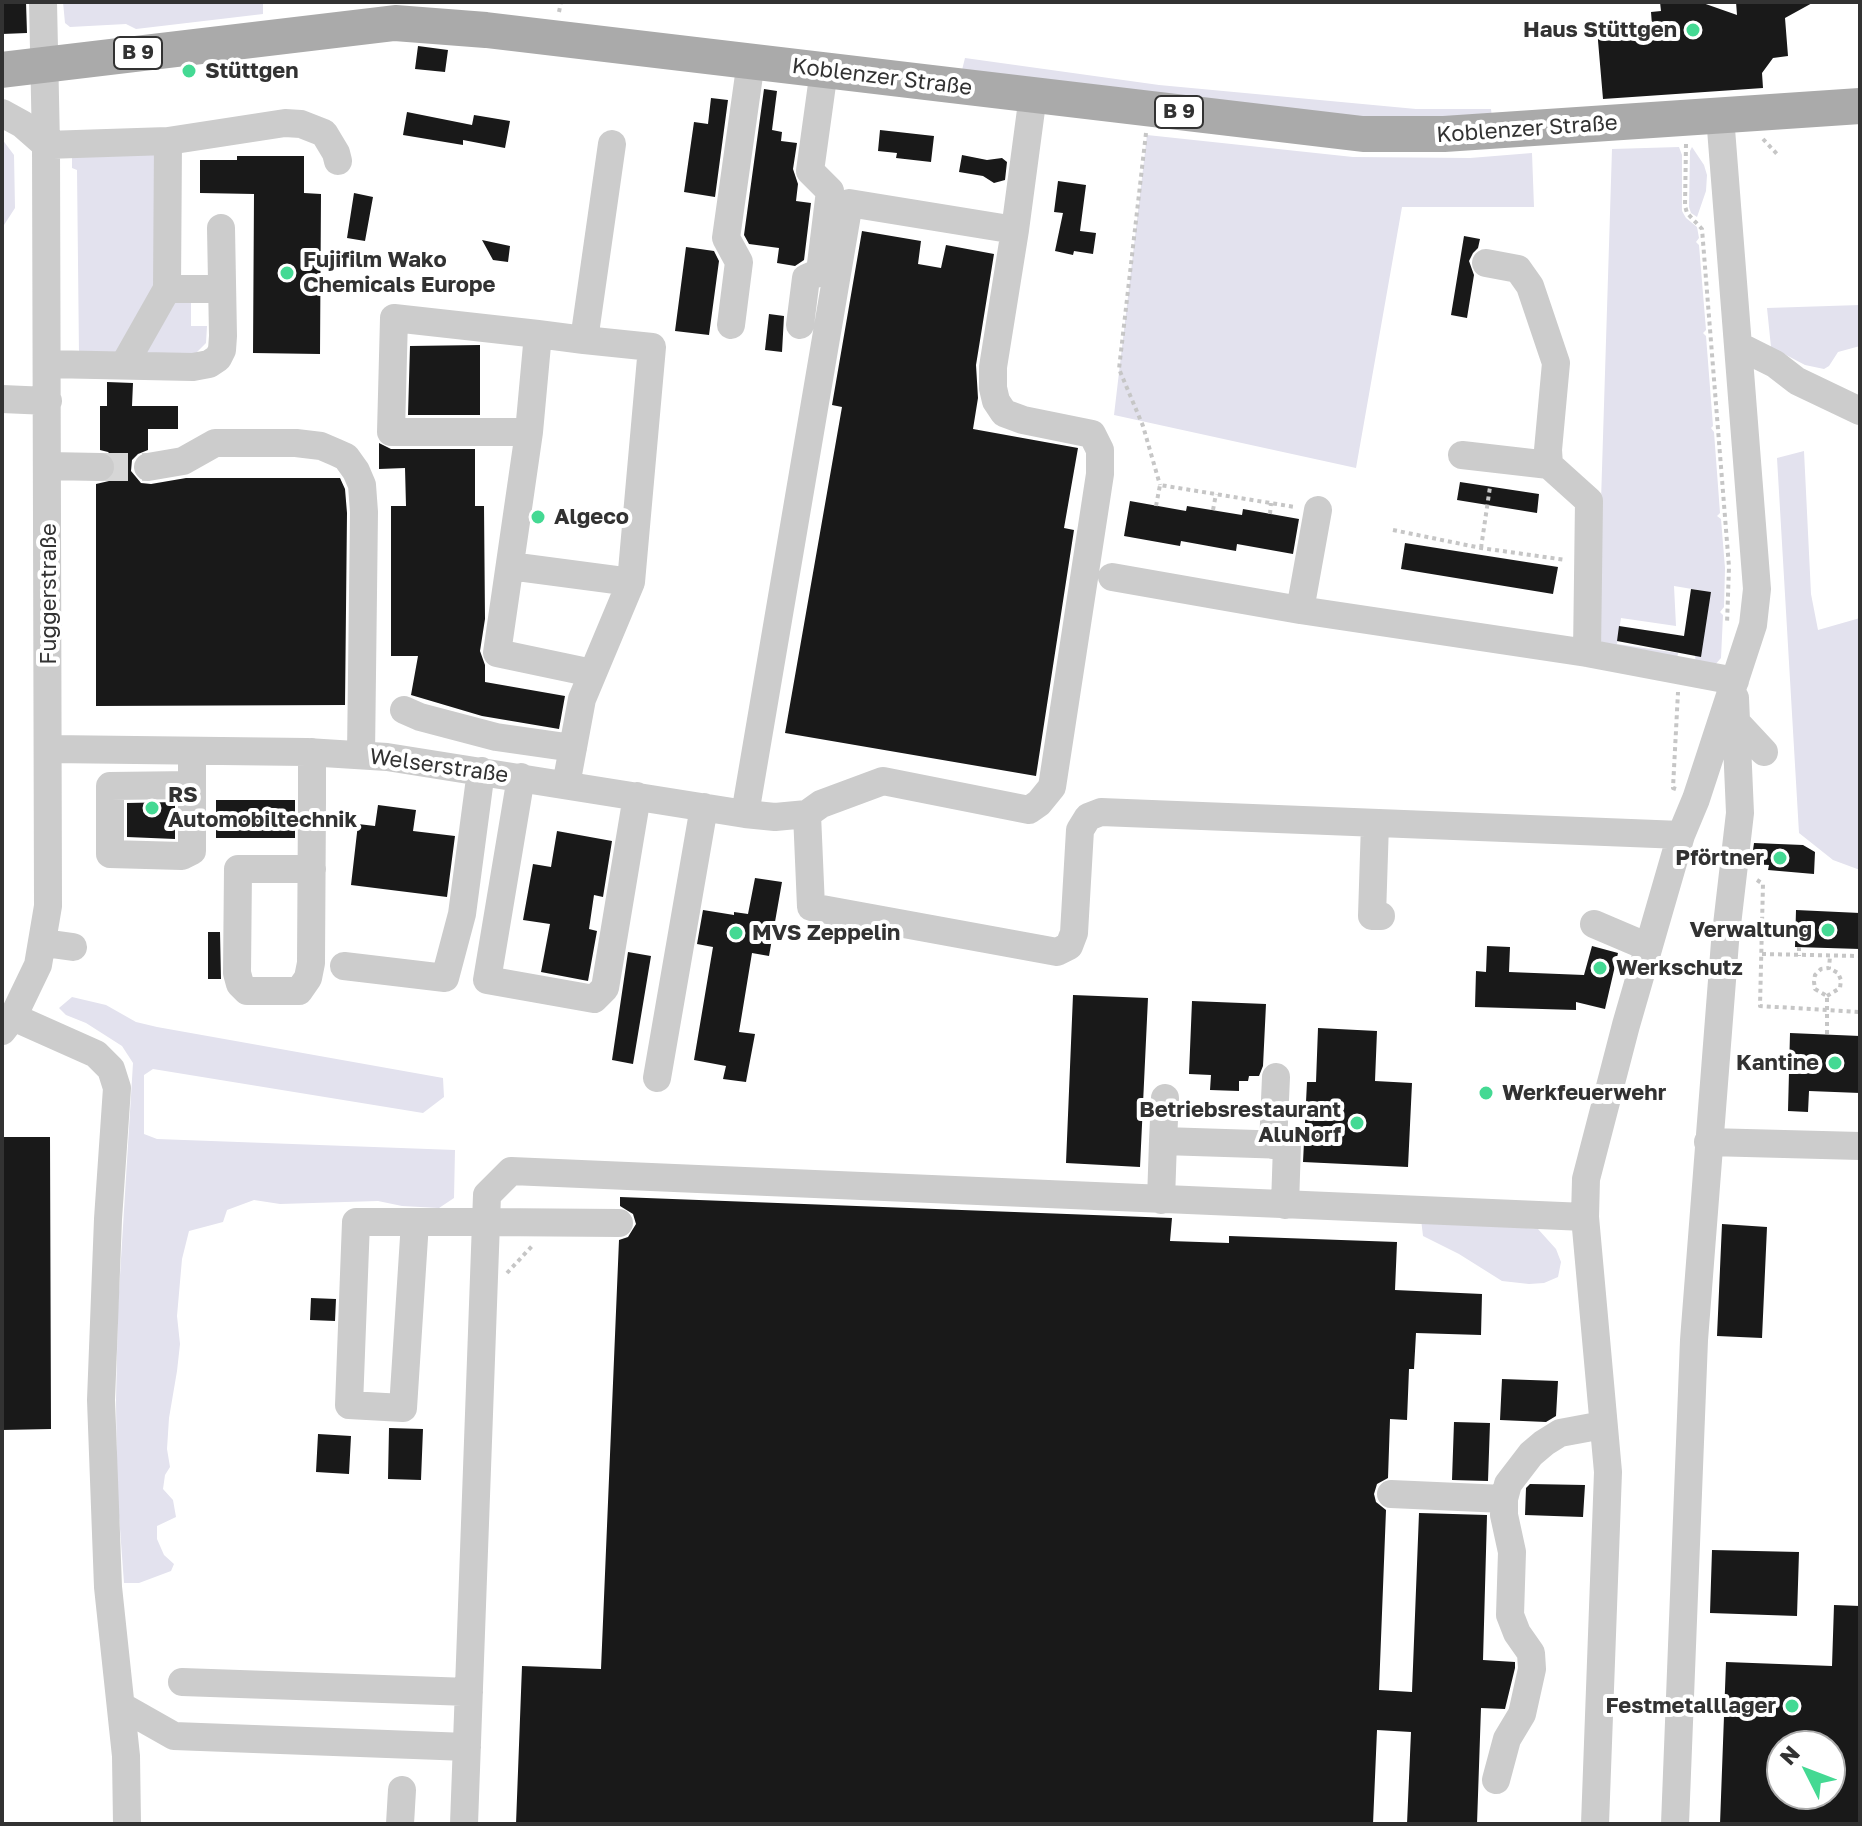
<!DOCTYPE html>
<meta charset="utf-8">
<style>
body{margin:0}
#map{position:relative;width:1862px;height:1826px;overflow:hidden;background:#fff;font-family:"Golos Text",sans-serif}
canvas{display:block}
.frame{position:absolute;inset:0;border:4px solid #323232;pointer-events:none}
.north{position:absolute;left:1766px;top:1730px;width:80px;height:80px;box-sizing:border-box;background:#fff;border:2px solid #adadad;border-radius:50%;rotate:312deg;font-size:22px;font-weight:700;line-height:32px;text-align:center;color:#323232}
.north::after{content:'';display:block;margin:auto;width:28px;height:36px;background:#44d993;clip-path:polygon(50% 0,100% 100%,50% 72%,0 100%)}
</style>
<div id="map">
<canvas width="1862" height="1826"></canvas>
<div class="frame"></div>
<div class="north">N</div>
</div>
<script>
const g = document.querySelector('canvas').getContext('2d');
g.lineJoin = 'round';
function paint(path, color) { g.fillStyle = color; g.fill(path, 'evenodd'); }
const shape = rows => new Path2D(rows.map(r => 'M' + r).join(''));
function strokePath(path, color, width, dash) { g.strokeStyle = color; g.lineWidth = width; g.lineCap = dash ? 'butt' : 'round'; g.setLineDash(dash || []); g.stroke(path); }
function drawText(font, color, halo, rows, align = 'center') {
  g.font = font + ' "Golos Text",sans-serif'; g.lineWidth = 8; g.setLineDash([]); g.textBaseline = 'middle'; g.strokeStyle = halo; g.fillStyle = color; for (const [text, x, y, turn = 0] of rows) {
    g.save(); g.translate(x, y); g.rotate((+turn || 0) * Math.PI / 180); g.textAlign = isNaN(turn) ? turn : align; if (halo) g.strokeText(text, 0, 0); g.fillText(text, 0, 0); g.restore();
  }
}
const green = shape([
 [63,2,263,2,263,14,136,29,126,24,70,27,65,23],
 [965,58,1159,85,1416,109,1491,109,1492,118,1404,124,961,74],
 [1147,135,1353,157,1470,158,1532,153,1534,207,1402,207,1356,468,1114,415],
 [2,139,14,155,15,208,4,225],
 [1679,147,1682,155,1682,211,1686,218,1697,227,1699,238,1696,242,1699,245,1706,330,1703,333,1706,336,1713,426,1711,428,1714,432,1720,513,1717,516,1721,519,1725,568,1724,607,1720,612,1723,615,1721,658,1714,666,1696,663,1695,656,1710,592,1674,586,1676,626,1621,618,1617,644,1678,653,1677,660,1602,644,1597,629,1612,149],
 [1692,147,1704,165,1707,175,1706,191,1697,217,1691,213,1689,207,1690,151],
 [72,152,154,154,154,295,118,355,79,355,77,170,72,168],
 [172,297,191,297,191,326,207,326,206,343,195,354,139,355],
 [1860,305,1860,346,1838,352,1829,366,1824,369,1805,365,1771,347,1767,308],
 [1804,451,1811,594,1818,630,1860,618,1860,870,1833,860,1799,833,1777,458],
 [72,997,106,1005,136,1022,157,1027,443,1078,444,1097,423,1113,153,1069,144,1075,144,1134,157,1139,455,1150,454,1198,439,1208,402,1206,378,1201,280,1204,254,1200,227,1210,223,1222,189,1231,182,1259,177,1316,180,1344,177,1371,169,1418,167,1449,170,1467,165,1475,163,1489,173,1500,176,1517,157,1526,157,1539,164,1555,174,1564,171,1571,139,1583,124,1583,117,1488,116,1400,118,1308,133,1063,122,1046,86,1023,66,1015,59,1008],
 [1421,1219,1538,1229,1556,1249,1561,1262,1558,1277,1544,1283,1529,1284,1502,1281,1459,1254,1423,1236]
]);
const building = shape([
 [2,2,26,2,27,33,2,34],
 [1660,2,1700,2,1737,15,1736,2,1814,2,1785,18,1788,56,1773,58,1762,73,1763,88,1603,99,1597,29,1652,25,1651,12,1661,11],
 [418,46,448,50,445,72,415,69],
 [764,89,777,91,772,130,782,132,781,141,797,143,793,169,798,184,796,201,811,203,804,260,795,266,777,263,779,248,749,244,744,235],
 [711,98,728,100,715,197,684,192,694,122,708,124],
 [407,112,472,125,474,115,510,121,505,148,463,140,463,145,403,135],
 [880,130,934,136,931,162,896,158,897,153,878,151],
 [962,155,987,160,1002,158,1007,162,1005,180,994,183,983,176,959,172],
 [237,156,304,156,304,193,321,194,320,354,253,353,254,194,200,193,200,160,237,160],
 [1058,181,1086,185,1080,231,1096,233,1093,254,1074,251,1073,255,1055,251,1063,213,1054,212],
 [354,193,373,197,365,241,347,238],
 [862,231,921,241,918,264,941,268,946,245,994,254,976,365,978,398,973,429,1078,448,1064,528,1074,530,1036,776,785,733,842,407,832,405],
 [1464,236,1480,239,1478,248,1473,253,1469,261,1474,275,1467,318,1451,315],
 [482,240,510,246,508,262,493,260],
 [686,247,714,251,719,261,709,335,675,331],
 [769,314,784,316,782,352,765,350],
 [480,345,480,415,408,415,410,346],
 [107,382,133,383,132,406,178,406,178,429,148,429,148,450,138,454,132,460,131,471,141,483,151,484,186,478,340,478,345,489,347,513,345,705,96,706,96,484,109,481,117,468,114,458,108,452,100,450,100,406,107,406],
 [379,443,391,449,475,449,475,506,484,506,485,619,480,651,485,665,485,682,565,696,559,729,482,716,411,695,418,656,391,656,391,506,406,506,405,468,379,469],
 [1460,482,1539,494,1537,513,1457,500],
 [1130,501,1186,511,1187,506,1242,515,1243,509,1299,519,1293,554,1237,544,1236,551,1181,541,1180,546,1124,536],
 [1405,543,1558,567,1553,594,1401,569],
 [1691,589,1711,592,1701,657,1617,641,1619,626,1684,636],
 [216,800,295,800,295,838,216,838],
 [175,802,175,839,127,837,127,803],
 [378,805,416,810,413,831,455,836,447,897,351,885,358,824,375,826],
 [557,831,612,841,603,897,594,895,589,929,597,931,588,981,541,972,550,924,523,920,533,864,551,867],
 [1754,843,1803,845,1815,852,1814,874,1768,870,1769,865,1751,864],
 [755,878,782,882,769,956,752,953,739,1032,755,1034,746,1082,723,1079,726,1066,694,1060,713,947,697,944,703,910,734,915,734,912,748,914],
 [1796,910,1860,913,1860,949,1795,947],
 [208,932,220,932,221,979,208,979],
 [1487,946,1510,947,1509,972,1584,975,1592,946,1618,953,1605,1009,1576,1002,1576,1010,1475,1007,1476,971,1486,972],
 [628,952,651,956,633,1064,612,1060],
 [1073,995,1148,998,1140,1167,1066,1163],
 [1192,1001,1266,1004,1263,1066,1259,1076,1249,1076,1248,1081,1239,1081,1239,1091,1210,1090,1211,1075,1189,1074],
 [1318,1028,1377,1031,1375,1081,1412,1083,1408,1167,1303,1162,1307,1082,1316,1082],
 [1790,1033,1860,1036,1860,1093,1809,1091,1808,1112,1788,1111],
 [2,1137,50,1137,51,1429,2,1430],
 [620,1197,1172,1218,1170,1241,1229,1243,1229,1236,1397,1242,1395,1290,1482,1294,1481,1335,1416,1333,1414,1369,1409,1369,1407,1420,1390,1419,1388,1478,1377,1484,1374,1494,1376,1502,1386,1510,1379,1690,1412,1692,1419,1513,1487,1515,1483,1660,1515,1662,1515,1668,1505,1709,1481,1708,1477,1824,1407,1824,1411,1732,1377,1730,1373,1824,516,1824,522,1666,601,1669,619,1240,628,1237,636,1224,633,1214,620,1206],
 [1722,1224,1767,1227,1762,1338,1717,1336],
 [311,1298,336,1299,335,1321,310,1320],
 [1502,1379,1558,1381,1556,1416,1546,1422,1500,1420],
 [1454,1422,1490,1423,1488,1481,1452,1480],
 [389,1428,423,1429,421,1480,388,1479],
 [318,1434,351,1436,349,1474,316,1472],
 [1530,1484,1585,1485,1583,1517,1525,1515,1526,1488],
 [1712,1550,1799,1552,1797,1616,1710,1613],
 [1834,1605,1860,1606,1860,1824,1720,1824,1726,1662,1832,1666],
 [1782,1746,1830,1746,1830,1794,1782,1794]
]);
const minorTunnel = shape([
 [100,467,148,467]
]);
const path = shape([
 [559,12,561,2],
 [1146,133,1119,369,1143,426,1160,485],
 [1763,139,1777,154],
 [1686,144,1685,206,1687,213,1702,229,1729,567,1727,624],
 [1156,506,1160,485,1295,507],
 [1213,510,1216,494],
 [1270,514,1271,503],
 [1393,530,1481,548,1566,560],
 [1481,548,1490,487],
 [1676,789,1673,788,1678,692],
 [1757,880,1763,884,1760,1006,1860,1012],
 [1799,947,1799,956],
 [1762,954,1860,956],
 [1827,996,1840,988,1841,980,1838,973,1829,968],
 [1827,1034,1827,996,1815,989,1814,982,1815,975,1821,969,1829,968,1830,956],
 [507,1273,533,1245]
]);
const minor = shape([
 [2,113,22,124,46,145],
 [46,145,168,141,285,123,301,124,324,133,336,153,338,161],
 [1015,230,1033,95],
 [1486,263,1518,269,1530,286,1556,363,1548,450,1549,465,1589,501,1587,653],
 [167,289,222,289],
 [731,325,739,262,726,238,751,61],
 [800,325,806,278,820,272,830,191,810,171,824,70],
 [538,334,529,432,391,432,394,318,538,334,584,340,652,347,631,582,582,699,566,785],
 [584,340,612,144],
 [1739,346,1775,364,1797,381,1860,411],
 [47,364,193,367,209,364,218,358,222,350,223,336,221,228],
 [124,365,167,289,168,141],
 [2,399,48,401],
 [529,432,497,653,592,673],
 [1462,455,1549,465],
 [48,466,100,467],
 [148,467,183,461,215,443,296,443,321,446,335,452,346,457,356,471,362,485,364,512,361,755],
 [510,566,631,582],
 [1112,577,1300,610,1587,653,1735,681],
 [1300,610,1318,510],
 [404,710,420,717,496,737,573,748],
 [1736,722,1764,752],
 [50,749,307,752,387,757,745,814,775,817,807,814,821,804,883,781,1029,810,1039,803,1052,787,1100,474,1100,450,1092,434,1023,420,1004,413,996,401,993,388,993,367,1015,230,849,203,745,814],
 [192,751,192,851,182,856,110,854,110,786,192,785],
 [521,777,487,980,594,999,605,988,637,796],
 [807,814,811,907,1057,952,1069,946,1074,933,1080,830,1088,817,1101,812,1681,835],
 [1375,823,1372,916,1381,916],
 [312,869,238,869,237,973,240,984,247,991,299,991,308,978,311,963,312,800,312,752],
 [1594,924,1648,947],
 [44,943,73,947],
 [344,966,445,978,462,914,481,771],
 [13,1017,96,1054,111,1069,117,1088,108,1219,101,1400,108,1587,126,1756,127,1824],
 [2,1031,13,1017,38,965,48,906,46,145,43,2],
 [657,1078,704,807],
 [1163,1141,1165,1098],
 [1708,1142,1860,1146],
 [1273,1145,1276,1077],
 [1161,1200,1163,1141,1287,1145,1285,1205],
 [415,1222,403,1408,349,1405,356,1222,487,1222,619,1223],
 [1391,1494,1504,1499,1508,1484,1531,1454,1544,1443,1560,1433,1603,1425],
 [182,1682,469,1692],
 [121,1706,174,1736,467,1747],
 [1496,1780,1507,1739,1522,1714,1532,1669,1531,1653,1517,1633,1510,1615,1512,1552,1504,1515,1504,1499],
 [400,1824,402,1790],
 [464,1824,487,1195,511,1171,1585,1217],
 [1595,1824,1608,1472,1585,1217,1586,1179,1626,1025,1681,835,1696,799,1753,625,1757,589,1720,116],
 [1675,1824,1694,1340,1725,942,1740,813,1735,698]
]);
const major = shape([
 [2,70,395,23,486,30,1363,134,1444,134,1860,106]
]);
const markers = [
 [1693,30,8,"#44d993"],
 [189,71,8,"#44d993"],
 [287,273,8,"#44d993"],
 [538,517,8,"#44d993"],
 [152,808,8,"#44d993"],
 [1780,858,8,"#44d993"],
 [1828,930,8,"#44d993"],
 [736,933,8,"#44d993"],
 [1600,968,8,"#44d993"],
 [1835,1063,8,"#44d993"],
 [1486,1093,8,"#44d993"],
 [1357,1123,8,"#44d993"],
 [1792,1706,8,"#44d993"]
];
const shields = [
 [138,53,48],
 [1179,112,48]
];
const shieldNames = [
 ["B 9",138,53],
 ["B 9",1179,112]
];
const poiNames = [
 ["Haus Stüttgen",1677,30,"right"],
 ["Stüttgen",205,71],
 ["Fujifilm Wako",303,260],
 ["Chemicals Europe",303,285],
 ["Algeco",554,517],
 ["RS",168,795],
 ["Automobiltechnik",168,820],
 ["Pförtner",1764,858,"right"],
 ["Verwaltung",1812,930,"right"],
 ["MVS Zeppelin",752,933],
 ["Werkschutz",1616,968],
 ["Kantine",1819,1063,"right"],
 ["Werkfeuerwehr",1502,1093],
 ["Betriebsrestaurant",1341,1110,"right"],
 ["AluNorf",1341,1135,"right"],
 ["Festmetalllager",1776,1706,"right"]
];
const streetNames = [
 ["Koblenzer Straße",882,77,7],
 ["Koblenzer Straße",1527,129,-4],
 ["Fuggerstraße",49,594,-90],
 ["Welserstraße",439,766,8]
];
paint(green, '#e3e2ee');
paint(building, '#191919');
strokePath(minorTunnel, '#d6d6d6', 28, [28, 14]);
strokePath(path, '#c6c6c6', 4, [4, 4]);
strokePath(minor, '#ccc', 28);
strokePath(major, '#aaa', 36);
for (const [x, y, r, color] of markers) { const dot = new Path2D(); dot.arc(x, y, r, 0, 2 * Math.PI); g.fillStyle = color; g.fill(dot); strokePath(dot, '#fff', 3); }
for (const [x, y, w] of shields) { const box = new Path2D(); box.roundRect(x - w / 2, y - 16, w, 32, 6); g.fillStyle = '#fff'; g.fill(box); strokePath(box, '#323232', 2); }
drawText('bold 20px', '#323232', null, shieldNames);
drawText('bold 22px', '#323232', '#fff', poiNames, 'left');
drawText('22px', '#323232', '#fff', streetNames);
</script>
